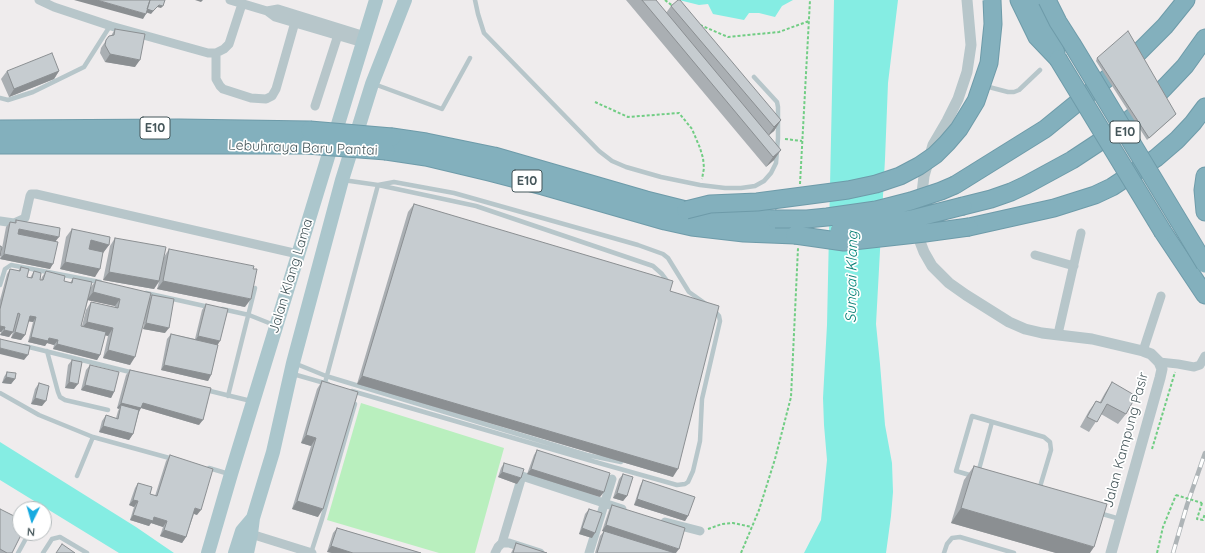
<!DOCTYPE html>
<style>
body{margin:0}
#map{position:relative;width:1205px;height:553px;overflow:hidden;background:#efeced;font-family:Quicksand,sans-serif}
canvas{display:block}
.north{position:absolute;left:12px;top:501px;width:40px;height:40px;box-sizing:border-box;background:#fff;border:1px solid #b5bbbd;border-radius:50%;rotate:185deg;font-size:11px;font-weight:700;line-height:16px;text-align:center;color:#45565a}
.north::after{content:'';display:block;margin:auto;width:14px;height:18px;background:#16aae0;clip-path:polygon(50% 0,100% 100%,50% 72%,0 100%)}
</style>
<div id="map">
<canvas width="1205" height="553"></canvas>
<div class="north">N</div>
</div>
<script>
const g = document.querySelector('canvas').getContext('2d');
g.lineJoin = 'round';
function paint(path, color) { g.fillStyle = color; g.fill(path, 'evenodd'); }
const shape = rows => new Path2D(rows.map(r => 'M' + r).join(''));
function strokePath(path, color, width, dash) { g.strokeStyle = color; g.lineWidth = width; g.lineCap = dash ? 'butt' : 'round'; g.setLineDash(dash || []); g.stroke(path); }
function drawText(font, color, halo, rows, align = 'center') {
  g.font = font + ' Quicksand,sans-serif'; g.lineWidth = 3.5; g.setLineDash([]); g.textBaseline = 'middle'; g.strokeStyle = halo; g.fillStyle = color; for (const [text, x, y, turn = 0] of rows) {
    g.save(); g.translate(x, y); g.rotate((+turn || 0) * Math.PI / 180); g.textAlign = isNaN(turn) ? turn : align; if (halo) g.strokeText(text, 0, 0); g.fillText(text, 0, 0); g.restore();
  }
}
const green = shape([
 [361,403,504,448,475,553,439,553,327,520]
]);
const water = shape([
 [679,0,793,0,782,6,775,17,759,13,749,13,744,20,713,14,708,4,699,5],
 [834,0,898,0,888,83,885,159,876,324,880,364,885,425,892,463,893,492,891,516,886,553,804,553,821,520,827,460,824,425,823,398,827,325],
 [0,442,136,527,174,553,119,553,0,480]
]);
const path = shape([
 [665,0,674,7],
 [700,25,728,37,779,32,809,21],
 [595,102,628,117,679,113,692,129,700,148,703,158,704,168,702,179],
 [785,139,802,141],
 [800,184,810,0],
 [1152,449,1175,372],
 [1202,503,1197,519,1203,520,1205,513],
 [708,529,722,524,733,523,752,527],
 [741,553,759,510,775,459,791,397,798,248],
 [1157,553,1163,527,1176,495]
]);
const service = shape([
 [475,0,478,14,484,33,599,151,612,161,626,167,661,177,700,185,725,188,741,188,755,186,764,181,771,173,776,163,778,138,778,107,777,102,754,77],
 [374,84,442,109,470,58],
 [985,86,1008,92,1014,92,1019,90,1040,70],
 [0,98,8,100,33,92,84,67,110,26],
 [343,180,378,185,476,206,653,266,662,274,668,282],
 [378,185,394,182,454,193,638,245,663,254,668,258,689,292,706,304],
 [0,285,5,269,11,265,100,282],
 [146,293,209,307],
 [222,309,249,315,274,325],
 [25,346,134,373],
 [47,351,58,392,60,397,65,400,108,410],
 [294,363,326,376,587,455,621,462],
 [293,374,328,384],
 [325,383,378,185],
 [206,390,251,401],
 [352,391,599,463,677,485,685,484,688,482,693,471,700,441,702,399,720,321,719,316,713,309],
 [0,393,39,415,93,437,173,459],
 [228,396,255,288],
 [209,468,229,474],
 [978,473,992,422],
 [77,476,93,437],
 [973,476,956,471,972,416,1044,437,1050,442,1051,450,1039,490],
 [1099,513,1120,519],
 [18,553,29,533],
 [43,553,52,539,60,537,87,553],
 [311,553,322,519,355,404],
 [944,553,947,544,952,538,960,537,1014,553]
]);
const minor = shape([
 [39,0,54,7,111,26,208,53,216,53,224,49,229,44,242,4],
 [230,0,267,11,275,17,363,43],
 [267,11,278,9,365,36],
 [216,53,216,79,220,86,223,89,251,98,266,99,272,96,276,89,297,15],
 [315,106,338,35],
 [0,221,14,223,25,218,30,196,31,194,36,194,298,254],
 [1035,255,1074,266],
 [1058,334,1081,233],
 [1143,351,1161,296],
 [1159,362,1178,364,1194,367,1200,365,1205,356],
 [665,522,700,531],
 [251,534,312,553],
 [502,543,522,476,622,509],
 [495,553,498,547,502,543,509,543,540,553],
 [589,553,612,479]
]);
const tertiary = shape([
 [921,202,924,176,933,145,947,121,958,99,967,72,971,45,967,0],
 [919,227,919,239,924,252,932,266,949,283,966,295,1009,322,1025,329,1042,333,1092,339,1143,351,1151,354,1159,362,1162,369,1160,378,1111,553]
]);
const primary = shape([
 [208,553,231,474,376,0],
 [235,553,242,531,253,518],
 [247,553,251,534,253,518,273,452,293,363,342,180,372,84,405,0]
]);
const motorway = shape([
 [1019,0,1037,37,1058,59],
 [1033,0,1048,31,1056,53],
 [0,129,179,128,310,130],
 [392,137,426,142,494,156,646,200,686,210,739,217,775,219],
 [0,145,307,145],
 [386,151,426,157,489,172,543,186,665,221,692,227,744,233,795,235],
 [1205,176,1203,190,1205,212],
 [955,185,1045,129,1137,54,1165,26,1186,0],
 [963,206,991,199,1011,192,1026,185,1072,160,1113,133,1147,105,1165,87,1185,66,1205,38],
 [969,227,1054,208,1095,195,1112,187,1156,158,1177,140,1193,123,1205,107],
 [1163,232,1205,295]
]);
const rail = shape([
 [1173,553,1187,505,1205,453]
]);
const pathBridge = shape([
 [1176,495,1202,503]
]);
const motorwayBridge = shape([
 [1047,0,1058,22,1072,44,1205,264],
 [1058,59,1163,232],
 [310,130,392,137],
 [307,145,386,151],
 [686,210,710,204,757,202,848,190,876,184,900,176,919,166,935,155,947,143,959,129,976,101,989,63,993,24,992,0],
 [775,219,807,219,827,217,876,210,911,201,941,191,955,185],
 [839,231,912,219,963,206],
 [795,235,844,242,925,233,969,227]
]);
const wall = shape([
 [626,0,656,0,666,13,671,6,781,120,774,131,768,135,774,160,766,167],
 [115,29,135,67,105,62,100,53,101,48,109,36,111,36],
 [1097,58,1176,114,1174,116,1147,140,1096,61],
 [7,71,59,71,54,79,9,97,1,79],
 [414,204,670,291,673,477,357,384,408,212],
 [16,220,55,241,50,269,0,259,6,227,10,222,14,223],
 [72,229,109,245,103,253,95,277,60,269,66,237],
 [115,238,164,257,169,249,245,307,157,289,159,282,154,289,103,280,110,246],
 [21,267,27,277,30,278,34,271,40,280,41,280,42,277,46,271,64,281,70,283,73,278,91,287,96,280,149,299,152,295,165,333,143,329,145,316,130,365,103,358,108,336,105,335,100,355,97,360,53,349,54,345,47,343,45,346,28,342,33,322,28,321,25,335,21,340,11,338,13,332,9,337,0,335,1,332,0,332,0,300,7,274,10,269,18,271],
 [88,300,115,306,114,308,91,302,86,310,82,326,81,326],
 [206,304,218,344,211,375,208,381,161,370,167,339,171,334,195,339,202,310],
 [72,360,74,389,65,388,68,365],
 [90,365,114,392,111,398,81,390,86,370],
 [130,370,199,425,141,408,139,412,133,434,129,440,99,432,102,421,106,415,116,418,118,411,119,409,117,408,126,375],
 [7,372,15,379,11,384,2,383,4,377],
 [322,381,318,517,292,509,311,446,301,443,317,389],
 [1112,382,1126,414,1118,424,1101,414,1089,432,1080,427,1089,411,1096,401,1100,402,1105,393],
 [39,383,42,406,31,404,35,389],
 [537,450,600,497,527,474,534,455],
 [170,455,197,515,194,514,186,537,182,543,160,536,163,527,151,523,149,526,130,520,134,507,129,505,135,488,138,483,150,494,155,496,166,461],
 [504,463,517,484,498,477,501,468],
 [974,466,1090,553,1056,553,951,523,964,480],
 [623,474,627,496,623,501,613,498,619,479],
 [643,480,688,516,685,521,634,505,640,486],
 [612,505,676,553,595,553,600,536,604,531,602,531,609,510],
 [0,509,12,553,0,553],
 [589,509,592,538,579,534,585,514],
 [337,528,421,553,332,553,327,552,333,533],
 [516,543,547,553,511,553]
]);
const shadedWall = shape([
 [74,0,97,0,146,14,143,19],
 [195,0,203,0,201,2],
 [159,5,163,6,161,8,157,7,151,14,145,12,146,9],
 [110,54,140,60,135,67,105,62],
 [59,71,54,79,9,97,14,89],
 [781,120,774,131,767,137,774,127],
 [781,150,774,160,766,167,773,157],
 [19,229,59,237,55,242,15,234],
 [91,240,109,245,103,253,85,248],
 [4,254,53,264,50,269,0,259],
 [65,262,100,269,95,277,60,269],
 [109,272,159,281,154,289,103,280],
 [163,281,251,299,245,307,157,289],
 [93,292,120,299,115,306,87,300],
 [30,316,36,317,33,322,26,321],
 [87,322,113,328,108,336,81,329],
 [146,323,169,328,165,333,143,329],
 [0,326,5,327,1,332,0,332],
 [4,330,13,332,9,337,0,335],
 [15,332,25,335,21,340,11,338],
 [198,336,220,341,217,346,195,341],
 [31,337,49,338,58,340,54,345,47,343,45,346,28,342],
 [57,344,100,355,97,360,53,349],
 [0,348,28,355,24,360,0,354],
 [108,350,135,357,130,365,103,358],
 [164,365,211,375,208,381,161,370],
 [362,376,678,469,673,477,357,384],
 [6,377,15,379,11,384,2,383],
 [69,382,78,384,74,389,65,388],
 [85,385,114,392,111,398,81,390],
 [35,398,46,401,42,406,31,404],
 [121,403,143,403,203,420,199,425,141,408,138,413,121,405,119,409,117,408],
 [103,426,133,434,129,440,99,432],
 [306,435,316,438,311,446,301,443],
 [531,469,604,492,600,497,527,474],
 [502,472,521,478,517,484,498,477],
 [617,493,627,496,623,501,613,498],
 [637,499,688,516,685,521,634,505],
 [133,500,138,501,134,507,129,505],
 [297,501,323,509,318,517,292,509],
 [195,508,201,510,197,515,192,513],
 [961,508,1094,547,1090,553,1056,553,951,523],
 [133,515,154,517,167,521,163,527,151,523,149,526,130,520],
 [606,525,679,549,676,553,672,553,602,531],
 [582,528,595,533,592,538,579,534],
 [164,530,186,537,182,543,160,536],
 [331,546,353,553,332,553,327,552]
]);
const building = shape([
 [97,0,150,0,146,14,97,0],
 [150,0,165,0,163,6,159,5,153,11,147,9,150,0],
 [642,0,656,0,781,150,773,157,642,0],
 [678,0,680,0,781,120,774,127,671,6,678,0],
 [115,29,145,34,140,60,110,54,105,45,106,40,109,36,114,35,115,29],
 [1128,31,1176,114,1149,138,1097,58,1128,31],
 [52,53,59,71,14,89,7,71,52,53],
 [414,204,673,281,670,291,719,306,678,469,362,376,414,204],
 [16,220,60,228,59,237,19,229,18,234,58,242,53,264,4,254,10,222,16,223,16,220],
 [72,229,110,237,109,245,91,240,89,249,103,252,100,269,65,262,72,229],
 [115,238,166,247,159,281,109,272,115,238],
 [0,246,2,247,0,256,0,246],
 [169,249,254,266,253,269,257,269,251,299,163,281,169,249],
 [21,267,29,269,27,277,32,278,34,271,41,273,40,280,43,280,46,271,65,276,64,281,72,283,73,278,92,282,81,326,106,332,100,355,57,344,58,340,49,338,48,341,31,337,36,317,30,316,25,335,15,332,20,314,18,313,13,332,4,330,5,327,0,326,0,309,10,269,20,271,21,267],
 [96,280,151,293,135,357,108,350,113,328,87,322,91,302,118,308,120,299,93,292,96,280],
 [152,295,174,299,169,328,146,323,152,295],
 [206,304,228,309,220,341,198,336,206,304],
 [171,334,218,345,211,375,164,365,171,334],
 [0,339,30,346,28,355,0,348,0,339],
 [72,360,82,362,78,384,69,382,72,360],
 [90,365,119,372,114,392,85,385,90,365],
 [130,370,211,388,203,420,143,403,141,408,121,403,130,370],
 [7,372,16,373,15,379,6,377,7,372],
 [322,381,358,392,323,509,297,501,316,438,306,435,322,381],
 [1112,382,1136,396,1126,414,1107,404,1097,422,1087,417,1096,401,1101,403,1112,382],
 [39,383,49,386,46,401,35,398,39,383],
 [121,405,139,410,133,434,103,426,106,415,118,419,121,405],
 [537,450,610,473,604,492,531,469,537,450],
 [170,455,213,469,201,510,195,508,186,537,164,530,167,521,154,517,153,521,133,515,138,501,133,500,138,483,152,487,150,494,157,496,170,455],
 [504,463,524,469,521,478,502,472,504,463],
 [974,466,1107,504,1094,547,961,508,974,466],
 [623,474,633,477,627,496,617,493,623,474],
 [643,480,695,497,688,516,637,499,643,480],
 [612,505,685,528,679,549,606,525,612,505],
 [0,509,20,519,20,533,22,533,12,553,7,553,0,549,0,509],
 [589,509,602,513,595,533,582,528,589,509],
 [337,528,421,553,353,553,331,546,337,528],
 [604,531,675,553,597,553,604,531],
 [516,543,547,553,513,553,516,543],
 [62,544,75,553,56,553,62,544]
]);
const shields = [
 [155,128,30],
 [1125,132,30],
 [527,181,30]
];
const shieldNames = [
 ["E10",155,128],
 ["E10",1125,132],
 ["E10",527,181]
];
const streetNames = [
 ["Lebuhraya Baru Pantai",303,148,2],
 ["Jalan Klang Lama",291,276,-73],
 ["Jalan Kampung Pasir",1126,440,-75]
];
const waterNames = [
 ["Sungai Klang",852,277,-89]
];
paint(green, '#b9efbe');
paint(water, '#85ede3');
strokePath(motorway, '#6e9ba9', 19);
strokePath(path, '#71cd84', 2, [3, 2]);
strokePath(service, '#b7c6ca', 4.5);
strokePath(minor, '#b7c6ca', 9);
strokePath(tertiary, '#b7c6ca', 11);
strokePath(primary, '#abc6cc', 14);
strokePath(motorway, '#83b0bd', 17);
strokePath(rail, '#aeb4b7', 4.5);
strokePath(rail, '#fff', 3, [9]);
strokePath(motorwayBridge, '#6e9ba9', 19, []);
strokePath(pathBridge, '#71cd84', 2, [3, 2]);
strokePath(motorwayBridge, '#83b0bd', 17);
paint(wall, '#aaafb3');
paint(shadedWall, '#8b8f92');
paint(building, '#c6ccd0');
strokePath(building, '#8b8f92', 1);
for (const [x, y, w] of shields) { const box = new Path2D(); box.roundRect(x - w / 2, y - 11, w, 22, 3); g.fillStyle = '#fff'; g.fill(box); strokePath(box, '#45565a', 1); }
drawText('bold 13px', '#45565a', null, shieldNames);
drawText('14px', '#45565a', '#fff', streetNames);
drawText('italic 15px', '#0c8278', '#fff', waterNames);
</script>
